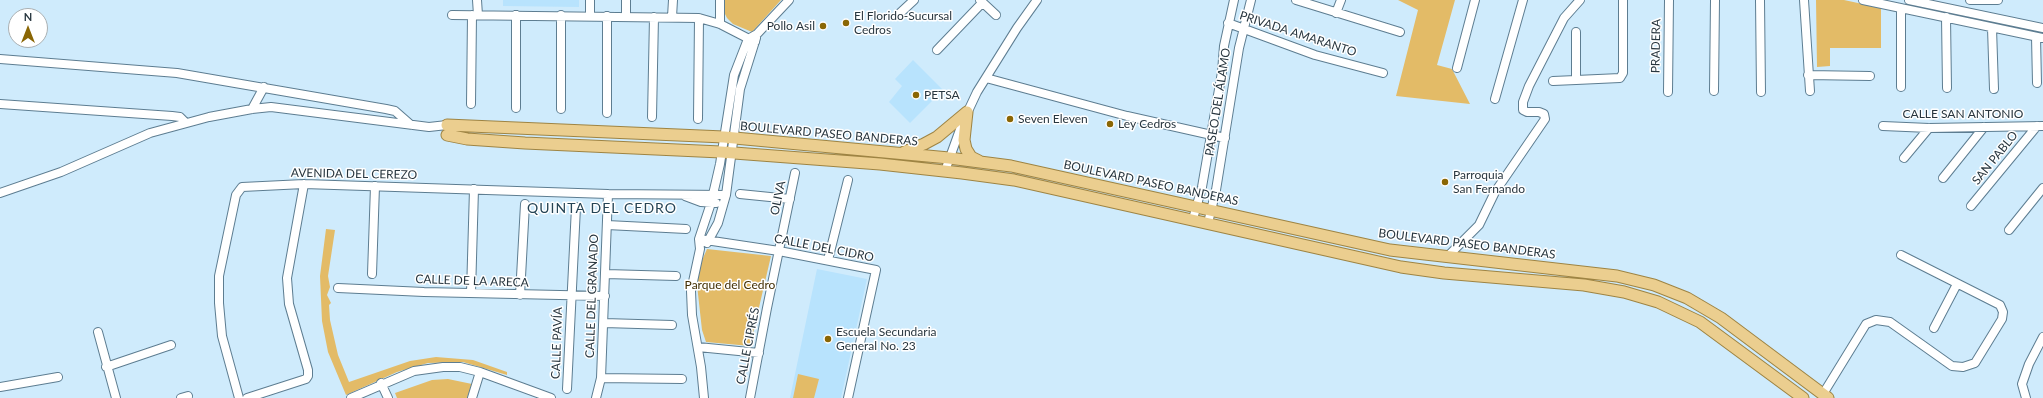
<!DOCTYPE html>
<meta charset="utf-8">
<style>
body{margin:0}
#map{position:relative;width:2043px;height:398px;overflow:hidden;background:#cfebfc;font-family:Lato,sans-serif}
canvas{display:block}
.north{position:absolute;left:8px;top:8px;width:40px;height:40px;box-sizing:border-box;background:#fff;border:1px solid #a9afb2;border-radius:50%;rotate:0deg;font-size:11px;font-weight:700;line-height:16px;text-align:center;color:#28363f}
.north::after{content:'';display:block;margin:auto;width:14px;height:18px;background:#8a6604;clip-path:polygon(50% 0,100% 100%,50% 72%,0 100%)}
</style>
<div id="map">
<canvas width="2043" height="398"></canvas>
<div class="north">N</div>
</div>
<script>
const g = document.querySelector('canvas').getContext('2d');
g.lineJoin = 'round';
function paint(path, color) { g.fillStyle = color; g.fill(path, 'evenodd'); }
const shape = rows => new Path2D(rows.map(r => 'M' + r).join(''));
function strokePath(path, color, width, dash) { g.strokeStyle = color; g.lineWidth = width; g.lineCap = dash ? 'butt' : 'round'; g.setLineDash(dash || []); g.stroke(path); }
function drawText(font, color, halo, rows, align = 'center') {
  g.font = font + ' Lato,sans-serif'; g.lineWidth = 3; g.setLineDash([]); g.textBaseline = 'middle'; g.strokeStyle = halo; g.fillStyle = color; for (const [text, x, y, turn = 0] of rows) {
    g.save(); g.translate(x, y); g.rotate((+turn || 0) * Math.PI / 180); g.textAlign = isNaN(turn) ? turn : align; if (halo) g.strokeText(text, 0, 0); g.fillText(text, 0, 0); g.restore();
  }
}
const built = shape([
 [503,0,579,0,579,7,503,6],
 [913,60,943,90,910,123,889,102,902,86,895,79],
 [817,269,867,279,841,398,790,398]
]);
const green = shape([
 [725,0,781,0,752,32,733,24,727,18,724,12],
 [1398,0,1455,0,1437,65,1452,69,1470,104,1396,96,1418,10],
 [1816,0,1844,0,1881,8,1881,48,1830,48,1830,66,1817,67],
 [326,229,335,230,328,276,330,287,327,295,331,303,329,305,330,320,338,355,349,382,410,361,436,357,473,360,507,372,507,375,463,362,428,363,397,372,346,395,328,352,322,321,320,276],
 [707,249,771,256,750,346,706,342,702,330,697,285,699,267],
 [798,374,819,379,814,398,793,398],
 [448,379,472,384,467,398,397,398,395,393,432,380]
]);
const minor = shape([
 [477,0,478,15],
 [590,0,590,16],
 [626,0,626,16],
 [980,0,996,15],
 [1296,0,1400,32],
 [1760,0,1761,92],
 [1804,0,1810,91],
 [1863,0,2043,38],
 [1909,0,2043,28],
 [1970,0,1998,0],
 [1901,8,1901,87],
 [1336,13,1341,0],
 [899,14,914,0],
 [452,15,699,18,720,24,755,42],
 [516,15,516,108],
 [672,17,673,0],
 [1946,17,1947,88],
 [1228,23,1315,55,1383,73],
 [720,24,720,0],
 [1992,28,1994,89],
 [1576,32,1576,80,1620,78,1623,73,1623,0],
 [2036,37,2037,83],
 [937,50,982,3],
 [0,59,177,73,386,109,395,111,411,125],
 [1457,68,1475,0],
 [1808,75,1870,76],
 [986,78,1127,116,1225,138],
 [1553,81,1576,80],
 [1714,91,1715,0],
 [1668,92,1669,0],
 [1495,99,1523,0],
 [0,104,172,116,180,117,186,123],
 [471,104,472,15],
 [252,109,264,87],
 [561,109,561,15],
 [607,113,607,16],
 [652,117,654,17],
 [698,119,699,18],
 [1883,126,1929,128,2043,126],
 [1904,158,1929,128],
 [945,171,962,124,977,92,1017,28,1037,0],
 [1943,178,1984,127],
 [0,193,61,172,150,133,209,117,252,109,271,107,429,127,447,125],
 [740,194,790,199],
 [685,196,701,202,716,203],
 [1971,206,2037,126],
 [1193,219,1202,187,1222,72,1224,46,1234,0],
 [1208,223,1216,190,1239,48,1251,0],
 [607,225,686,229],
 [2009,230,2043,188],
 [699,239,779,251,876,270,848,398],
 [707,243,718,223,726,195,740,89,756,38],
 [1447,257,1479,225,1495,192,1545,119,1544,114,1539,112,1527,112,1523,110,1523,102,1529,86,1564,18,1580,0],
 [828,260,848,180],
 [372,274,375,186],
 [606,274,676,276],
 [338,288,424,292,605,296],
 [471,293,474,189],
 [520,295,525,204],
 [604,323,672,325],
 [1934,328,1957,284],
 [98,332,116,398],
 [698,347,759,353],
 [106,367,171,345],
 [601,378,682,379],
 [381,383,388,398],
 [0,387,58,377],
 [567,389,576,207],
 [1823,394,1866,324,1876,320,1890,322,1952,366,1963,367,1975,363,2002,319,2003,312,2000,305,1901,255],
 [181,398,188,396],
 [239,398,222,336,219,303,219,276,236,195,242,187,304,184,608,194,726,195],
 [247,398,306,379,308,376,308,370,289,304,287,278,304,184],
 [351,398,414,371,443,367,460,367,480,372,551,398],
 [472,398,480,372],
 [596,398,601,378,608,194],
 [704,398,701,367,692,315,691,291,700,249,699,239,711,203,720,164,734,75,748,39,757,34,789,0],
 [750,398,767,308,795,173],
 [2026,398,2022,384,2029,364,2043,337]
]);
const major = shape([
 [967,112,964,140,966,149,971,157,979,161],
 [447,125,724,137,949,158,1011,166,1390,250,1617,276,1654,285,1687,298,1721,318,1828,398],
 [447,135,467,139,525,143,721,152,880,164,962,173,1014,180,1401,267,1444,273,1584,285,1624,292,1658,302,1700,322,1803,398],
 [904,152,924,144,937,137,967,112]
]);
const markers = [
 [846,23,4,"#8a6604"],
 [823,26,4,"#8a6604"],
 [916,95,4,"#8a6604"],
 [1010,119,4,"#8a6604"],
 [1110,124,4,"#8a6604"],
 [1445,182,4,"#8a6604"],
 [828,339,4,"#8a6604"]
];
const poiNames = [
 ["El Florido-Sucursal",854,16],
 ["Cedros",854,30],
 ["Pollo Asil",815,26,"right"],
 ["PETSA",924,95],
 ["Seven Eleven",1018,119],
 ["Ley Cedros",1118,124],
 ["Parroquia",1453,175],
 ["San Fernando",1453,189],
 ["Escuela Secundaria",836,332],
 ["General No. 23",836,346]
];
const streetNames = [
 ["PRIVADA AMARANTO",1298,34,18],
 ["PRADERA",1656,46,-89],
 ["PASEO DEL ÁLAMO",1218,102,-81],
 ["CALLE SAN ANTONIO",1963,114],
 ["BOULEVARD PASEO BANDERAS",829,134,5],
 ["SAN PABLO",1995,158,-51],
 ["AVENIDA DEL CEREZO",354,174,1],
 ["BOULEVARD PASEO BANDERAS",1151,183,12],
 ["OLIVA",778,198,-78],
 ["BOULEVARD PASEO BANDERAS",1467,244,7],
 ["CALLE DEL CIDRO",824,248,11],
 ["CALLE DE LA ARECA",472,281,2],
 ["CALLE DEL GRANADO",592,296,-88],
 ["CALLE PAVÍA",557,343,-88],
 ["CALLE CIPRÉS",748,346,-79]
];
const parkNames = [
 ["Parque del Cedro",730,285]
];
const quarterNames = [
 ["QUINTA DEL CEDRO",602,208]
];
paint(built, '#b8e3fd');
paint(green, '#e3bb67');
strokePath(minor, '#5d7d91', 10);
strokePath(major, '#9e8443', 13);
strokePath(minor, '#fff', 8);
strokePath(major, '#ebce8f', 11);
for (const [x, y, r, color] of markers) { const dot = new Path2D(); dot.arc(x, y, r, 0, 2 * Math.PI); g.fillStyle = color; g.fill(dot); strokePath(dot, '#fff', 1.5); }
drawText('12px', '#28363f', '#fff', poiNames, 'left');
drawText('12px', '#28363f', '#fff', streetNames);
drawText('12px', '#422f03', '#fff', parkNames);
g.letterSpacing = '1px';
drawText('14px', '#254455', '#fff', quarterNames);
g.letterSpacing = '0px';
</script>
